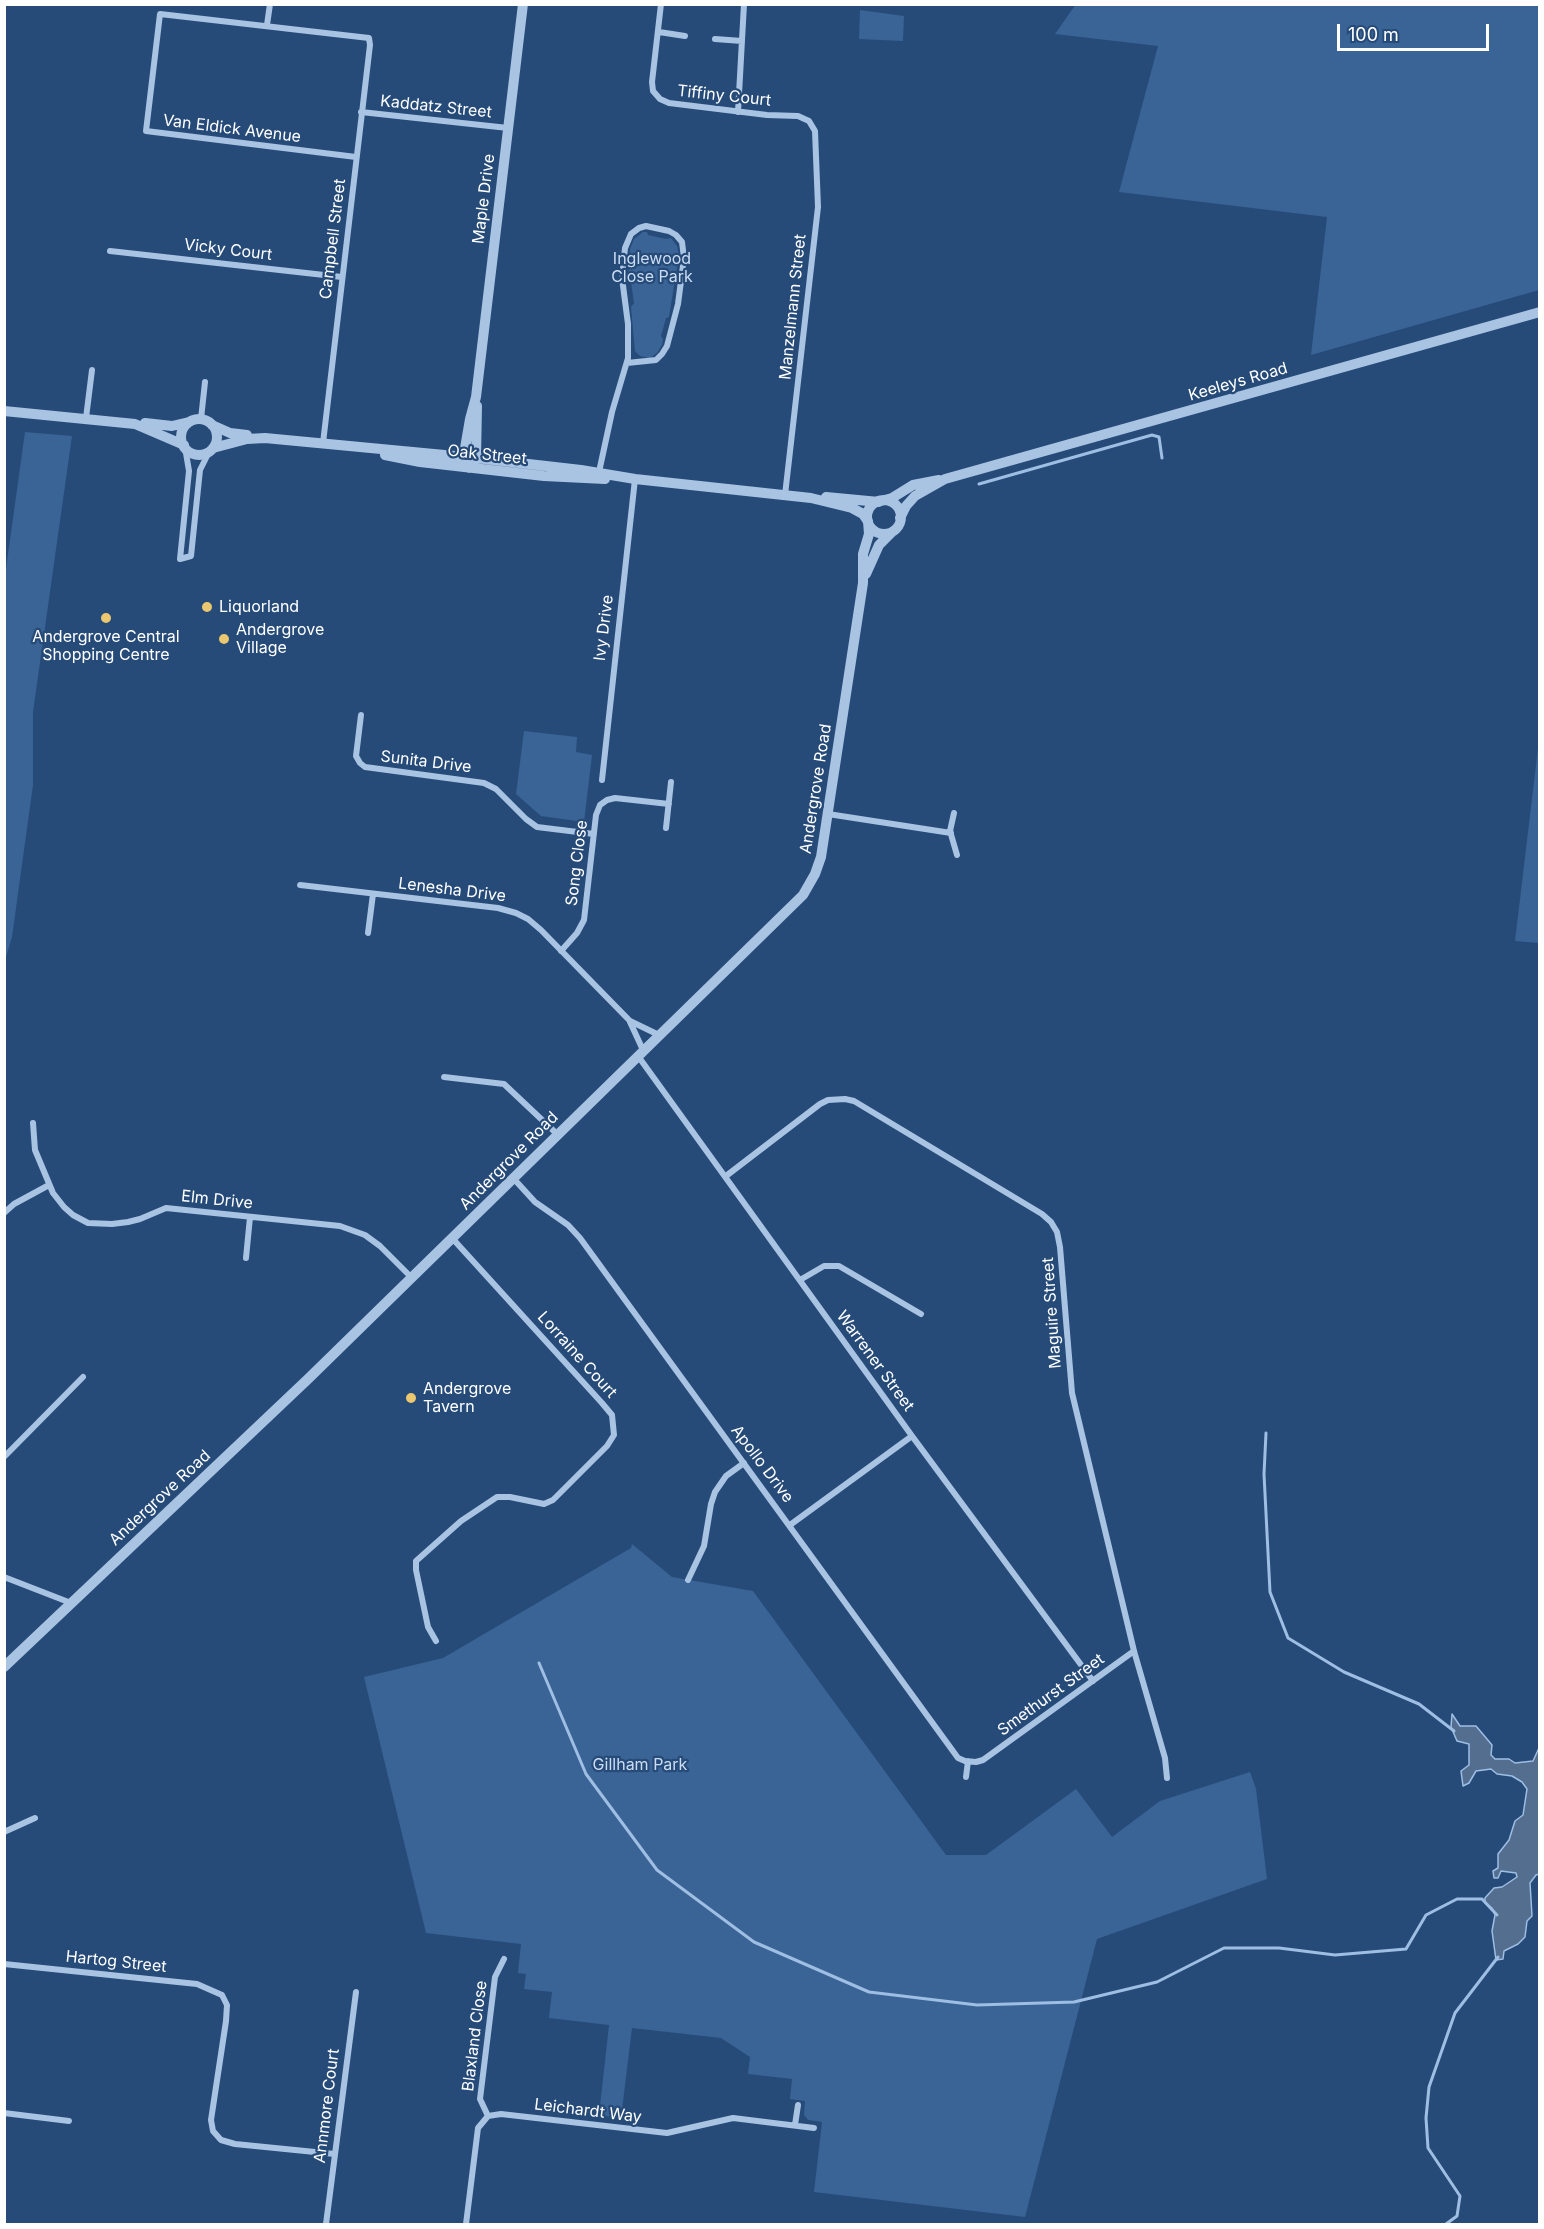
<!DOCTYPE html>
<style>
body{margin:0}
#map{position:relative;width:1544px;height:2229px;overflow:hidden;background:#264b79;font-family:Inter,sans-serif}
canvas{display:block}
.frame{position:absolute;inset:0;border:6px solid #fff;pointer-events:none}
.scale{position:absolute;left:1337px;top:24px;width:152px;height:27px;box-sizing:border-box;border:3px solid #fff;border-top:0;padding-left:8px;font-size:18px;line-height:21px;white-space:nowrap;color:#fff;-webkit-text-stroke:4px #264b79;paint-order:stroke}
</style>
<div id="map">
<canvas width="1544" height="2229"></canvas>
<div class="frame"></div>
<div class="scale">100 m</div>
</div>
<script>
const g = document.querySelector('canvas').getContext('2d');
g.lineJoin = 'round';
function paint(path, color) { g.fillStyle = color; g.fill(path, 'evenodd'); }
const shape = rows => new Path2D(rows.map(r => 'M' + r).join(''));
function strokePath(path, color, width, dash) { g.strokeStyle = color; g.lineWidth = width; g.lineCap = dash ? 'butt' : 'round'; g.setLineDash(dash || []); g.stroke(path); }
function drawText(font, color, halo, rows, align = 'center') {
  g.font = font + ' Inter,sans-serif'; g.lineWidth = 4.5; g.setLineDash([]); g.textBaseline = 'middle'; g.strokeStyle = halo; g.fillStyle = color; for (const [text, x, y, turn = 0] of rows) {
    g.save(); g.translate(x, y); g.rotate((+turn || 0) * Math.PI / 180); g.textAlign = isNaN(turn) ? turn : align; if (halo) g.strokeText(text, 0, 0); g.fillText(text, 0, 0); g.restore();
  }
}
const green = shape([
 [1076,4,1539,5,1539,290,1311,355,1327,217,1119,192,1158,46,1055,34],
 [860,10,904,16,903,41,859,39],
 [643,232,647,232,648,235,666,239,671,238,677,246,679,255,669,317,666,318,661,336,663,339,662,345,657,353,650,358,640,356,635,351,631,307,634,303,631,282,628,279,630,249,634,239],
 [25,432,72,436,33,712,33,785,12,937,5,960,4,583],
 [524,731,577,737,576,752,592,755,584,822,541,816,516,794],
 [1539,740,1540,943,1539,943,1515,941],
 [632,1544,672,1577,753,1591,946,1855,986,1855,1076,1789,1112,1837,1160,1801,1250,1772,1256,1789,1267,1879,1097,1939,1025,2217,814,2192,822,2122,808,2120,804,2115,805,2101,790,2099,792,2079,748,2074,750,2057,721,2038,632,2028,621,2118,599,2115,609,2025,549,2018,552,1992,524,1989,526,1974,518,1973,521,1944,426,1933,364,1677,443,1658,631,1548]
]);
const water = shape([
 [1452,1714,1460,1726,1476,1726,1492,1745,1491,1755,1495,1759,1509,1759,1515,1763,1533,1761,1539,1748,1539,1874,1536,1875,1530,1883,1532,1916,1527,1921,1525,1937,1518,1944,1504,1951,1503,1959,1496,1960,1492,1931,1495,1915,1492,1908,1485,1903,1485,1898,1494,1888,1502,1887,1517,1877,1516,1873,1501,1871,1498,1878,1494,1878,1493,1871,1498,1868,1498,1854,1509,1840,1515,1821,1523,1815,1527,1789,1522,1782,1512,1776,1497,1774,1491,1769,1476,1771,1469,1783,1463,1786,1461,1771,1469,1765,1469,1744,1457,1741,1451,1727,1452,1714]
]);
const stream = shape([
 [979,484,1152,435,1159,437,1162,458],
 [1266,1433,1264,1474,1270,1592,1288,1638,1344,1672,1419,1704,1454,1731],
 [539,1663,586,1774,657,1870,754,1942,869,1992,977,2005,1074,2002,1157,1982,1224,1948,1279,1948,1335,1955,1406,1949,1426,1915,1457,1899,1482,1899,1497,1915],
 [1446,2224,1457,2216,1460,2196,1428,2148,1426,2118,1429,2087,1455,2013,1498,1957]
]);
const minor = shape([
 [661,4,652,82,653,91,660,99,669,103,767,115,798,116,809,121,815,131,818,207,785,495],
 [267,25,270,4],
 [659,32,685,36],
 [715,39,742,41],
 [361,112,508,128],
 [738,112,744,4],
 [110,251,342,277],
 [86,418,92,370],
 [201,419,205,382],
 [323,443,370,45,369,38,160,14,146,131,356,157],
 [185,447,189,471,180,559,191,556,200,470,210,450],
 [599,472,612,412,628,358,628,324,622,278,625,248,631,234,639,228,646,226,669,231,676,235,682,242,684,258,678,304,667,346,662,354,656,360,627,363],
 [361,715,356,756,360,763,365,767,484,783,496,789,526,819,537,827,594,834],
 [602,780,635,479],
 [954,813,950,831,957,855],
 [828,814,951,833],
 [666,828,671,782],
 [300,885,498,908,516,913,528,919,541,930,630,1021,659,1035],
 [368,933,373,894],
 [561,951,577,933,584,920,596,815,600,805,607,800,615,798,669,804],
 [630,1022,643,1050],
 [638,1056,912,1436,1093,1681],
 [444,1077,504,1084,557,1134],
 [33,1123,35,1150,53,1193,64,1207,73,1215,88,1223,112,1224,128,1222,140,1219,166,1208,340,1226,365,1235,380,1246,411,1277],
 [726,1176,820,1104,828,1100,845,1099,854,1101,1042,1214,1051,1222,1057,1232,1060,1247,1072,1393,1134,1651,1165,1758,1167,1778],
 [514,1179,535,1202,568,1225,580,1238,958,1758,965,1761,976,1762,983,1760,1134,1651],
 [4,1213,14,1204,49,1185],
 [246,1258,250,1217],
 [800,1280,824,1266,839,1266,921,1314],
 [4,1457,83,1377],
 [790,1525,912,1436],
 [4,1577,71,1603],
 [688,1580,704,1546,711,1504,715,1492,726,1476,744,1463],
 [436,1641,428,1627,416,1570,416,1561,461,1521,497,1497,510,1497,544,1504,553,1500,607,1446,614,1435,612,1415,602,1403,452,1238],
 [966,1777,968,1761],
 [4,1832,35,1818],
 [4,1964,197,1984,222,1995,227,2005,226,2021,211,2120,213,2131,221,2140,235,2144,335,2154],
 [4,2113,69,2121],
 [488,2116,480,2099,495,1977,504,1959],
 [795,2125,798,2105],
 [326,2224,356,1992],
 [466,2224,478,2128,488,2116,501,2114,667,2133,733,2118,814,2128]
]);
const tertiary = shape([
 [4,411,135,424,184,445],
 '181 437a18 18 0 1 1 36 0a18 18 0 1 1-36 0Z',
 [145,423,172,426,189,422],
 [212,425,230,433,247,435],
 [213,448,247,439,265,438,476,458,581,470,635,479,811,498,852,508,863,514,867,520],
 [385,455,420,462,544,476,605,479],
 [473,462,476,458,477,406],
 [469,468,464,456,465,448,470,419,476,397,523,4],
 [826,497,879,502],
 '867 517a17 17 0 1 1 34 0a17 17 0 1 1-34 0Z',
 [881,501,892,498,913,485,939,480],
 [900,518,906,506,915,496,945,479,1540,312],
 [866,574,879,545,892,532],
 [4,1667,308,1379,803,895,815,874,821,857,863,583,863,554,869,534,868,521]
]);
const markers = [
 [207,607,6,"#ebc76f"],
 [106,618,6,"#ebc76f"],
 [224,639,6,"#ebc76f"],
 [411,1398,6,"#ebc76f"]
];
const streetNames = [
 ["Tiffiny Court",724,96,6],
 ["Kaddatz Street",436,107,6],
 ["Van Eldick Avenue",232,129,7],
 ["Maple Drive",484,199,-83],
 ["Campbell Street",333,239,-83],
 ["Vicky Court",228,250,7],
 ["Manzelmann Street",793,307,-84],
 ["Keeleys Road",1238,382,-16],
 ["Oak Street",487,455,6],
 ["Ivy Drive",604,628,-83],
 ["Sunita Drive",426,762,7],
 ["Andergrove Road",816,789,-81],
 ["Song Close",577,863,-83],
 ["Lenesha Drive",452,890,7],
 ["Andergrove Road",509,1161,-45],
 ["Elm Drive",217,1200,6],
 ["Maguire Street",1052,1313,-94],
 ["Lorraine Court",577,1355,48],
 ["Warrener Street",875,1361,54],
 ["Apollo Drive",762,1464,53],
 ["Andergrove Road",160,1498,-43],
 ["Smethurst Street",1051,1695,-36],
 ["Hartog Street",116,1962,6],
 ["Blaxland Close",475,2036,-83],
 ["Annmore Court",327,2106,-83],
 ["Leichardt Way",588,2111,7]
];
const parkNames = [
 ["Inglewood",652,259],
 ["Close Park",652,277],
 ["Gillham Park",640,1765]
];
const poiNames = [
 ["Liquorland",219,607],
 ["Andergrove",236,630],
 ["Village",236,648],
 ["Andergrove Central",106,637,"center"],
 ["Shopping Centre",106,655,"center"],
 ["Andergrove",423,1389],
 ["Tavern",423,1407]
];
paint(green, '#3a6496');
paint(water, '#546e90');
strokePath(water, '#9ebee3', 1.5);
strokePath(stream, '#9ebee3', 3);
strokePath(minor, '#a9c3e3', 6);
strokePath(tertiary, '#a9c3e3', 10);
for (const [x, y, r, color] of markers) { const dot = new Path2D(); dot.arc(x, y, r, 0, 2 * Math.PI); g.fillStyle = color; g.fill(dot); strokePath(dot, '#264b79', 2); }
drawText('16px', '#fff', '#264b79', streetNames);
drawText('16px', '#cbddf3', '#264b79', parkNames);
drawText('16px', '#fff', '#264b79', poiNames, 'left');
</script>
